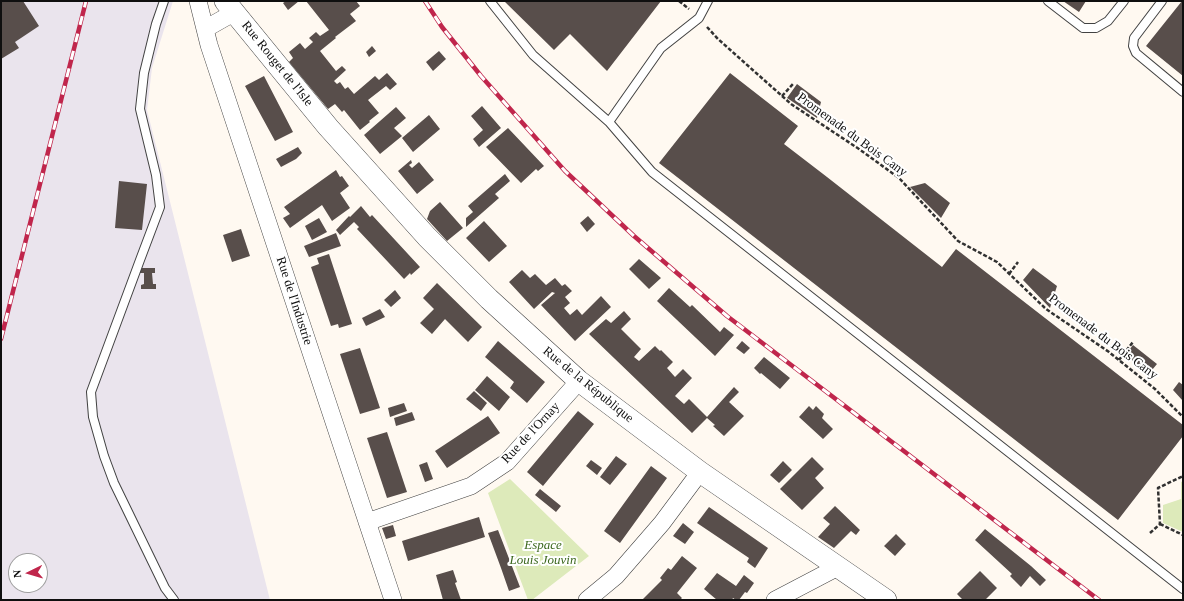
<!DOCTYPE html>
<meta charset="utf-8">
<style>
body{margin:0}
#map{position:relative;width:1184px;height:601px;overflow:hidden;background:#fff9f1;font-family:"Times New Roman",serif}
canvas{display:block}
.frame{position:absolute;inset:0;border:2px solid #0f0f0f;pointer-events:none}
.north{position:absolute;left:8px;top:553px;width:40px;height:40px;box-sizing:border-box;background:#fff;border:1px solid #9f9f9f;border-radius:50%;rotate:265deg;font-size:11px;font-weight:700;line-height:16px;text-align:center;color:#0f0f0f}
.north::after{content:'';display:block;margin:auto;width:14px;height:18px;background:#c0264c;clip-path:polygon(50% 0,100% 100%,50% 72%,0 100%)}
</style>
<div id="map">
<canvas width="1184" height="601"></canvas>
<div class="frame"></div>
<div class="north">N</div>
</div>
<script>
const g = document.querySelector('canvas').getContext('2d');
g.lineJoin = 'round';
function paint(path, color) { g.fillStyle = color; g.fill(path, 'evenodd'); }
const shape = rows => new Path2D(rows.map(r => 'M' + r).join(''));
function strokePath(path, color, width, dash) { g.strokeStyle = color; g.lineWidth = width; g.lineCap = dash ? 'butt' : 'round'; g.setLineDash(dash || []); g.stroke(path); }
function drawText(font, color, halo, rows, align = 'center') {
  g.font = font + ' "Times New Roman",serif'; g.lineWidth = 4; g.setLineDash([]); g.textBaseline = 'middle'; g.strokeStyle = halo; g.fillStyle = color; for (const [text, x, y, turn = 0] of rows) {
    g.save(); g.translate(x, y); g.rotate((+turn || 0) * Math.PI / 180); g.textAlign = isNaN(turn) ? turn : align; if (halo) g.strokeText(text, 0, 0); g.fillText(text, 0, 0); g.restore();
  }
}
const industrial = shape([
 [1,1,173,1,152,68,147,110,270,600,1,600],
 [16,561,40,561,40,585,16,585]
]);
const green = shape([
 [510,479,589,556,532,600,528,600,488,493],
 [1183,481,1183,532,1163,523,1163,505,1181,499,1181,482]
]);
const building = shape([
 [1,1,23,1,39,26,15,42,19,48,1,59],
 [286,1,299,1,288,10,283,3],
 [306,1,356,1,360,6,350,14,356,21,335,37,336,38,320,51,336,71,342,66,346,70,334,81,337,84,340,82,345,89,348,87,354,94,375,76,379,80,387,73,397,84,390,90,386,86,368,100,379,113,369,121,370,122,360,130,344,110,342,112,335,104,328,109,289,62,293,58,289,52,300,43,305,49,313,42,309,38,316,32,320,36,329,30],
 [504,1,661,1,607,71,570,34,554,50],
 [1063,1,1086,1,1079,12],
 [1182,1,1183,1,1183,76,1146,46],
 [372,46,376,51,369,57,366,52],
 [439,51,446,59,433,71,426,62],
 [730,73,798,126,784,144,827,177,942,267,956,249,1183,425,1183,436,1118,520,659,163],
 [264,76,293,132,275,141,245,86],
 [797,84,821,102,817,118,787,98],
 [482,106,501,128,479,147,473,139,483,130,471,116],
 [396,107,406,118,394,128,402,136,380,154,364,135],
 [429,115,440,129,413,152,402,138],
 [508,128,544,166,538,171,536,169,521,183,486,147],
 [298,147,302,153,296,159,281,167,276,159],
 [411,160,412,163,409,165,412,168,419,162,434,180,417,194,398,171],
 [336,170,340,177,342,176,349,186,340,193,350,208,332,221,322,205,290,228,283,218,290,214,284,207],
 [505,174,510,181,495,194,499,198,466,227,466,218,473,212,468,206],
 [119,181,147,184,142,230,115,228],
 [925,183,950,203,941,218,910,187],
 [440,202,463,228,447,241,427,219,430,211],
 [361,206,370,217,372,215,420,267,411,275,410,273,404,279,357,229,359,227,354,222,340,235,336,230,349,216,350,217],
 [588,216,595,224,587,232,580,223],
 [319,218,327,232,312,240,305,226],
 [484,221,507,246,489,262,466,238],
 [241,229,250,256,232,262,223,235],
 [336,233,341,246,309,257,304,246],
 [329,254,352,324,339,328,338,324,331,326,311,267,319,264,317,258],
 [639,259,661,278,649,289,629,269],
 [140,268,155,268,155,273,152,273,153,284,156,284,156,289,141,289,141,285,144,284,144,273,140,273],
 [1033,268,1057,286,1050,308,1023,280],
 [522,270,530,278,535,274,546,285,555,278,562,286,565,284,572,291,565,297,570,303,564,308,570,315,577,309,582,315,601,296,611,307,575,341,541,305,555,293,552,292,534,309,509,282],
 [437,283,482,327,468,342,445,319,432,334,420,323,434,309,423,298],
 [669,288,690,307,692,305,720,332,724,327,734,335,715,356,657,301],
 [395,290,401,298,391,307,384,300],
 [380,309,385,317,366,326,362,318],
 [624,311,631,319,621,329,641,349,634,357,639,361,655,346,660,351,661,350,673,362,667,368,675,377,683,369,692,378,675,396,684,404,689,399,707,417,734,387,739,392,729,402,744,416,724,436,713,426,715,425,707,418,692,433,589,334,606,319,611,323],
 [498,341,545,382,527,403,510,388,514,382,485,357],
 [742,341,750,348,744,354,736,348],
 [1133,345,1157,364,1147,376,1126,354],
 [360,348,380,408,360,414,340,354],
 [764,357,790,378,780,389,761,373,760,374,754,368],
 [487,376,510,397,499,411,475,390],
 [1179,382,1183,385,1183,401,1173,390],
 [474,391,487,403,481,411,466,399],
 [404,403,407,411,390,417,388,408],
 [809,406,813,410,816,406,824,414,822,418,833,429,823,439,799,417],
 [578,411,594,424,543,486,527,472],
 [412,412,415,420,396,426,394,418],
 [488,416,500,433,447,468,435,451],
 [387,432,407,492,387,498,367,438],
 [616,456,627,464,610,485,600,477],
 [812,457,824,469,815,478,824,488,802,510,780,489],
 [591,460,602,468,597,475,586,466],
 [783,461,792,470,779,483,770,475],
 [427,462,433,479,425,482,419,465],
 [651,466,667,478,620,543,604,531],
 [540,489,561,506,556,512,535,495],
 [835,506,860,530,856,535,851,531,834,548,818,537,830,524,823,518],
 [709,507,768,548,755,568,747,562,749,558,697,523],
 [479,517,485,537,408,561,402,541],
 [683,523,694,532,685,544,673,536],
 [393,525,396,536,386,539,382,528],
 [985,529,1031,566,1046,580,1040,586,1030,576,1021,587,1010,576,1012,574,975,540],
 [498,530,520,587,509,591,501,568,505,566,501,568,488,533],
 [896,534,906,544,895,556,884,546],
 [682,556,697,568,677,593,682,598,680,600,642,600,662,580,660,578,668,568,671,570],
 [453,570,457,582,455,583,461,600,443,600,436,575],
 [980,571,997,588,985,600,963,600,957,594],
 [717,573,736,586,744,575,754,583,747,593,745,592,739,600,736,600,733,598,732,600,717,600,704,589]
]);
const path = shape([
 [679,1,689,9],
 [707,27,718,39,791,104,859,149,899,178,958,241,997,262,1046,309,1109,352,1155,389,1183,417],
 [782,96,793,84],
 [1009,274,1018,262],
 [1119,360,1133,342],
 [1160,524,1183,535],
 [1150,533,1160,524,1158,488,1183,476]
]);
const service = shape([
 [164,1,156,24,144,73,140,109,156,175,160,207,140,260,91,392,93,417,104,456,114,483,165,588,174,600],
 [490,1,533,55,609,122],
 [708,1,699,18,661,48,609,122,652,172,1183,589],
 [1048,1,1083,28,1096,28,1108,21,1124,1],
 [1162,1,1134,38,1133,46,1136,53,1183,92]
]);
const minor = shape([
 [198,1,209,45,393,600],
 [205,29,235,12],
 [367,522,471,486,507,462,579,381],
 [587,600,616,576,662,523,700,472],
 [775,600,838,567]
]);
const tertiary = shape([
 [225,1,328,127,427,237,489,299,579,381,700,472,886,600]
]);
const rail = shape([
 [425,1,442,27,481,76,565,171,634,236,727,316,1099,600],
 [1,339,86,1]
]);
const streetNames = [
 ["Rue Rouget de l'Isle",277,64,51],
 ["Promenade du Bois Cany",852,135,36],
 ["Rue de l'Industrie",294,301,72],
 ["Promenade du Bois Cany",1103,337,37],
 ["Rue de la République",588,385,39],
 ["Rue de l'Ornay",531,433,-47]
];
const parkNames = [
 ["Espace",543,546],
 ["Louis Jouvin",543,561]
];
paint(industrial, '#eae4ed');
paint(green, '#ddeaba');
paint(building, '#584e4b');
strokePath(service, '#424242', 10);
strokePath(minor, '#424242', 18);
strokePath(tertiary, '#424242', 22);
strokePath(path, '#313131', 2.5, [4, 2]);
strokePath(service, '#fff', 8);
strokePath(minor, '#fff', 17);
strokePath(tertiary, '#fff', 21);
strokePath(rail, '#c0264c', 4.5);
strokePath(rail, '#fff', 3, [9]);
drawText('13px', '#0f0f0f', '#fff', streetNames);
drawText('italic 13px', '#3c681e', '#fff', parkNames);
</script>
